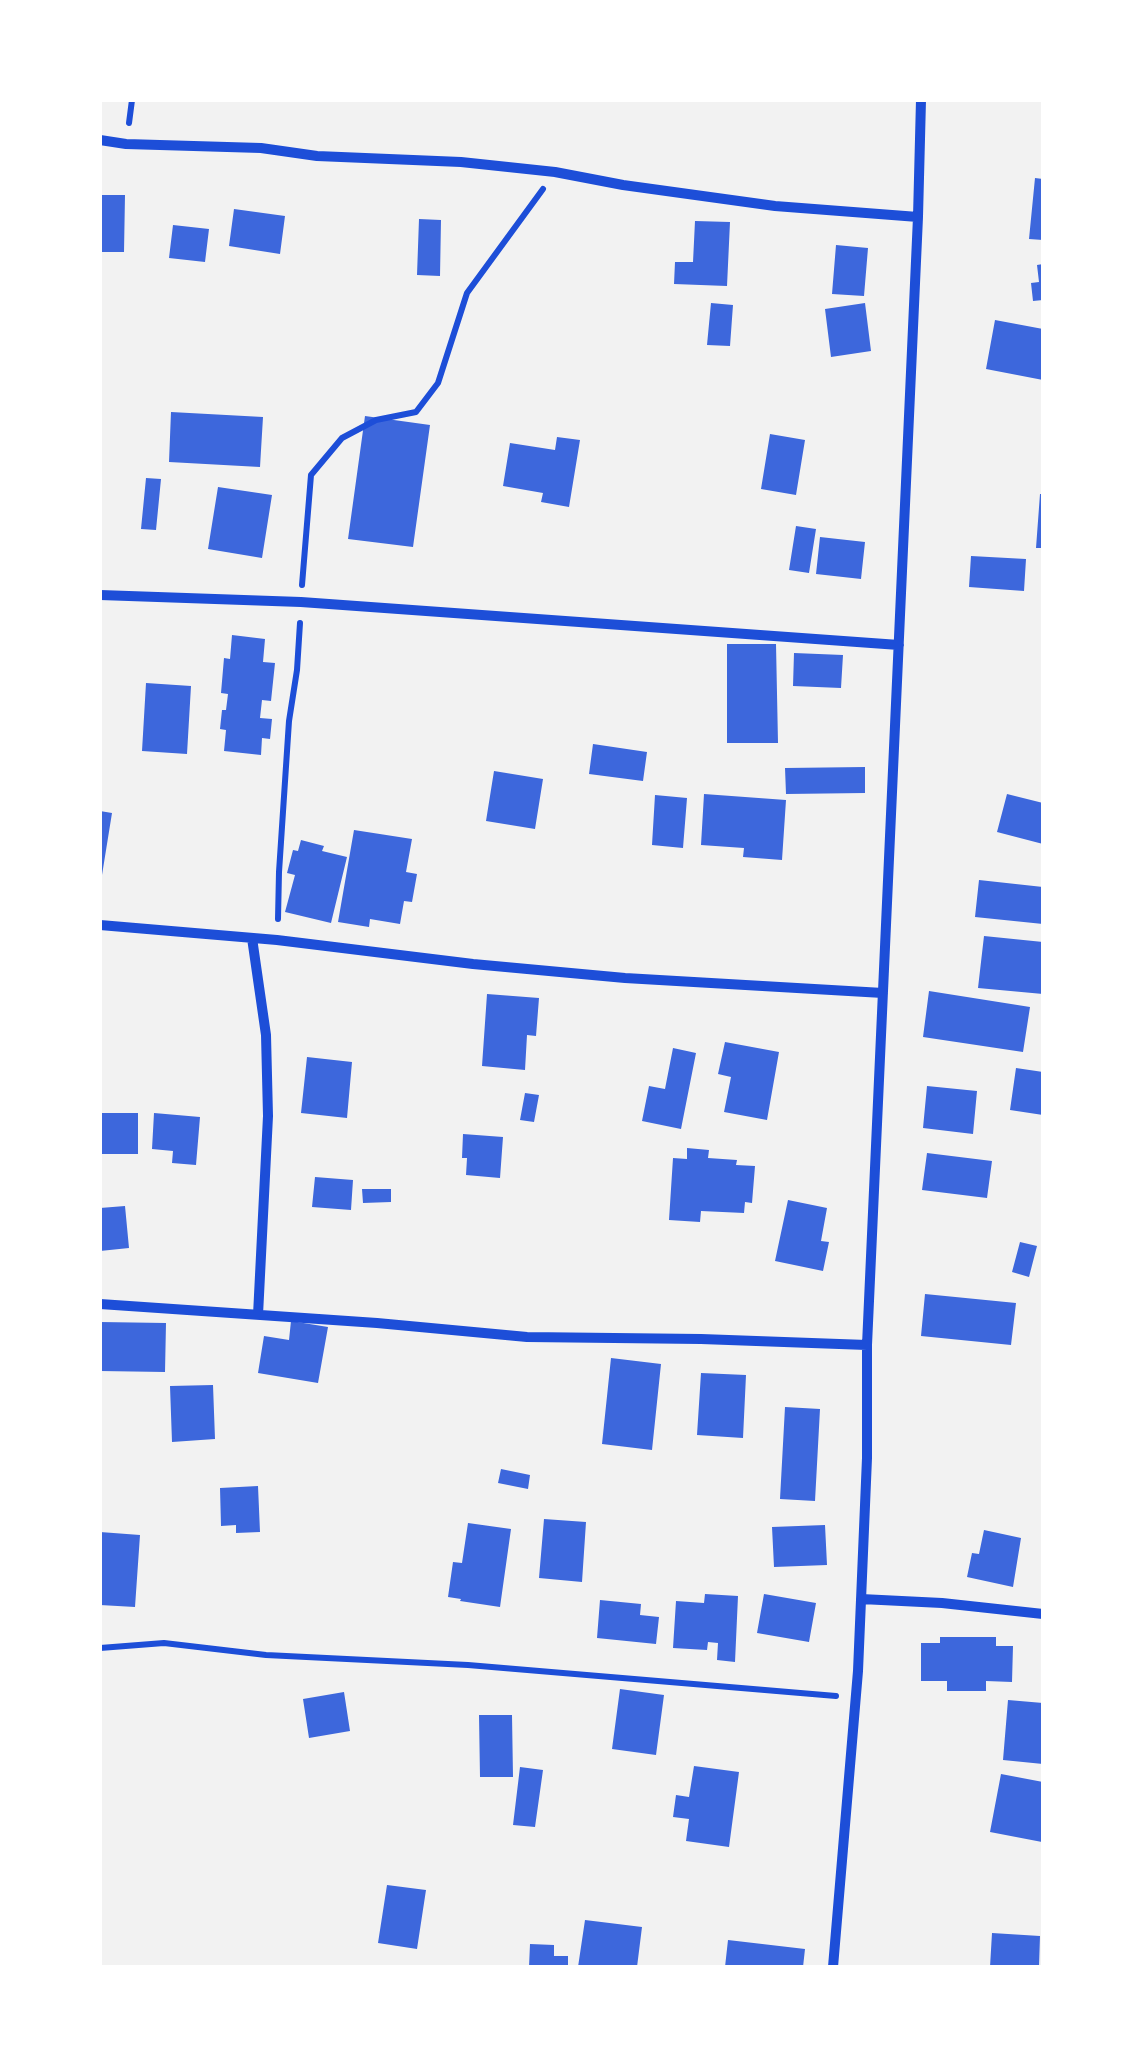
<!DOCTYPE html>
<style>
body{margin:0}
#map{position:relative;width:1143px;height:2067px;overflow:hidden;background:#f2f2f2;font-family:Signika,sans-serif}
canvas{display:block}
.frame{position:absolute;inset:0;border:102px solid #fff;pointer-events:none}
</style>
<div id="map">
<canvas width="1143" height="2067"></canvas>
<div class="frame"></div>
</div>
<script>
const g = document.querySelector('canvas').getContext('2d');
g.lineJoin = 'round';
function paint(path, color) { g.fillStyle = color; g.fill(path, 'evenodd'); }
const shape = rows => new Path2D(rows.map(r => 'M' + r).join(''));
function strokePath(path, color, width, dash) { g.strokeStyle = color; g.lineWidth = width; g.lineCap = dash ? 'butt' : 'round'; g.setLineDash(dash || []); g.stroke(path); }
const building = shape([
 [1035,178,1043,179,1043,240,1029,239],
 [100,195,125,195,124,252,100,252],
 [234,209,285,216,280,254,229,246],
 [419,219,441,220,440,276,417,275],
 [695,221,730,222,727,286,674,284,675,262,693,262],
 [173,225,209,229,205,262,169,258],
 [836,245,868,248,864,296,832,294],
 [1043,264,1043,300,1033,301,1031,283,1039,282,1037,265],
 [711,303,733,305,730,346,707,345],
 [865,303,871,351,831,357,825,309],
 [995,320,1043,329,1043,380,986,369],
 [171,412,263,417,260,467,169,462],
 [365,416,430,425,413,547,348,539],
 [770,434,805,440,796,495,761,489],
 [557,437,580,440,569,507,541,502,543,493,503,486,510,443,555,450],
 [146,478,161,479,156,530,141,529],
 [218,487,272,495,262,558,208,549],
 [1040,494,1043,494,1043,548,1036,548],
 [796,526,816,529,809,573,789,570],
 [820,537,865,542,861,579,816,574],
 [971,556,1026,559,1024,591,969,587],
 [232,635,265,639,263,662,275,663,271,701,262,700,260,718,272,719,270,739,262,738,261,755,224,751,226,730,220,729,222,710,226,710,228,694,221,693,224,658,230,659],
 [727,644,776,644,778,743,727,743],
 [794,653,843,655,841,688,793,686],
 [146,683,191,686,187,754,142,751],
 [593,744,647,752,643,781,589,774],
 [865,767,865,793,786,794,785,768],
 [494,771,543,779,535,829,486,821],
 [704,794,786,800,782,860,743,857,744,848,701,845],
 [1007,794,1043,803,1043,844,997,832],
 [655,795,687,798,683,848,652,845],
 [100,811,112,813,102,875,100,874],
 [354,830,412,839,406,872,417,874,412,902,404,901,400,924,370,919,369,927,338,922],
 [301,840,324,846,322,851,347,857,331,923,285,912,295,875,287,873,293,850,298,851],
 [979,880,1043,887,1043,924,975,917],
 [984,936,1043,942,1043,994,978,988],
 [929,991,1030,1007,1023,1052,923,1037],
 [487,994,539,998,536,1036,527,1035,525,1070,482,1066],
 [725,1042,779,1052,767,1120,724,1112,731,1077,718,1074],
 [673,1048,696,1053,681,1129,642,1121,649,1086,665,1089],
 [307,1057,352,1062,347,1118,301,1113],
 [1016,1068,1043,1072,1043,1115,1010,1110],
 [927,1086,977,1091,973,1134,923,1128],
 [525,1093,539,1095,534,1122,520,1120],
 [102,1113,138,1113,138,1154,102,1154],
 [154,1113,200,1117,196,1165,172,1163,173,1151,152,1149],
 [463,1134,503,1137,500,1178,466,1175,467,1158,462,1158],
 [687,1148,709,1150,708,1158,737,1160,736,1165,755,1166,752,1203,745,1202,744,1213,701,1211,700,1222,669,1220,673,1158,687,1159],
 [927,1153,992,1161,987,1198,922,1190],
 [315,1177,353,1180,351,1210,312,1207],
 [362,1189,391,1189,391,1202,363,1203],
 [788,1200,827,1208,821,1241,829,1242,823,1271,775,1261],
 [125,1206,129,1248,100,1251,100,1208],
 [1020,1242,1037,1246,1029,1277,1012,1272],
 [925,1294,1016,1303,1011,1345,921,1336],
 [291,1321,328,1327,318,1383,258,1373,264,1336,289,1340],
 [100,1322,166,1323,165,1372,100,1371],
 [611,1358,661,1364,652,1450,602,1444],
 [701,1373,746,1375,743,1438,697,1435],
 [213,1385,215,1439,172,1442,170,1386],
 [785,1407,820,1409,815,1501,780,1499],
 [501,1469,530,1475,528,1489,498,1483],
 [258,1486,260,1532,236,1533,236,1525,221,1526,220,1488],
 [544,1519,586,1522,582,1582,539,1578],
 [468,1523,511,1529,500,1607,460,1601,461,1599,448,1597,453,1562,462,1563],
 [825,1525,827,1565,774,1567,772,1527],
 [984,1530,1021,1538,1013,1587,967,1577,972,1553,979,1554],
 [100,1532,140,1535,135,1607,100,1605],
 [705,1594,738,1596,735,1662,717,1660,718,1643,708,1642,707,1650,673,1648,676,1601,704,1603],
 [764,1594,816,1603,809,1642,757,1633],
 [600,1600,641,1604,640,1615,659,1617,656,1644,597,1638],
 [940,1637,996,1637,996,1646,1013,1646,1012,1682,986,1681,986,1691,947,1691,947,1681,921,1681,921,1643,940,1643],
 [620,1689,664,1695,656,1755,612,1749],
 [344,1692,350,1731,309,1738,303,1699],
 [1008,1700,1043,1703,1043,1764,1003,1760],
 [479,1715,512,1715,513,1777,480,1777],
 [694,1766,739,1772,729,1847,686,1841,689,1819,673,1817,676,1795,689,1797],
 [520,1767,543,1770,535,1827,513,1825],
 [1001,1774,1043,1782,1042,1842,990,1832],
 [387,1885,426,1890,417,1949,378,1943],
 [585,1920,642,1927,637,1967,578,1967],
 [992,1933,1040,1936,1039,1967,990,1967],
 [728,1940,805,1949,803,1967,725,1967],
 [530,1944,554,1945,554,1956,568,1956,568,1967,529,1967]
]);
const path = shape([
 [129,123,132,100],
 [302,585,311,475,342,438,376,420,416,412,438,383,467,293,543,189],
 [278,919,279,872,289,721,297,670,300,623],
 [100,1648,164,1643,266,1655,468,1665,836,1696]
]);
const minor = shape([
 [100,140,126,144,261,148,317,156,461,162,555,172,623,185,775,206,918,217],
 [100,595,301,602,899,645],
 [100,925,277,940,473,964,625,978,883,993],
 [252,938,266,1035,268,1116,258,1315],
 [100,1304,377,1323,527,1337,701,1339,867,1345],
 [861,1599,942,1603,1043,1614],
 [833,1967,858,1671,867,1458,867,1345,918,217,921,100]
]);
paint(building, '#3d67dc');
strokePath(path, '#1d4ed8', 6);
strokePath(minor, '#1d4ed8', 10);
</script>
